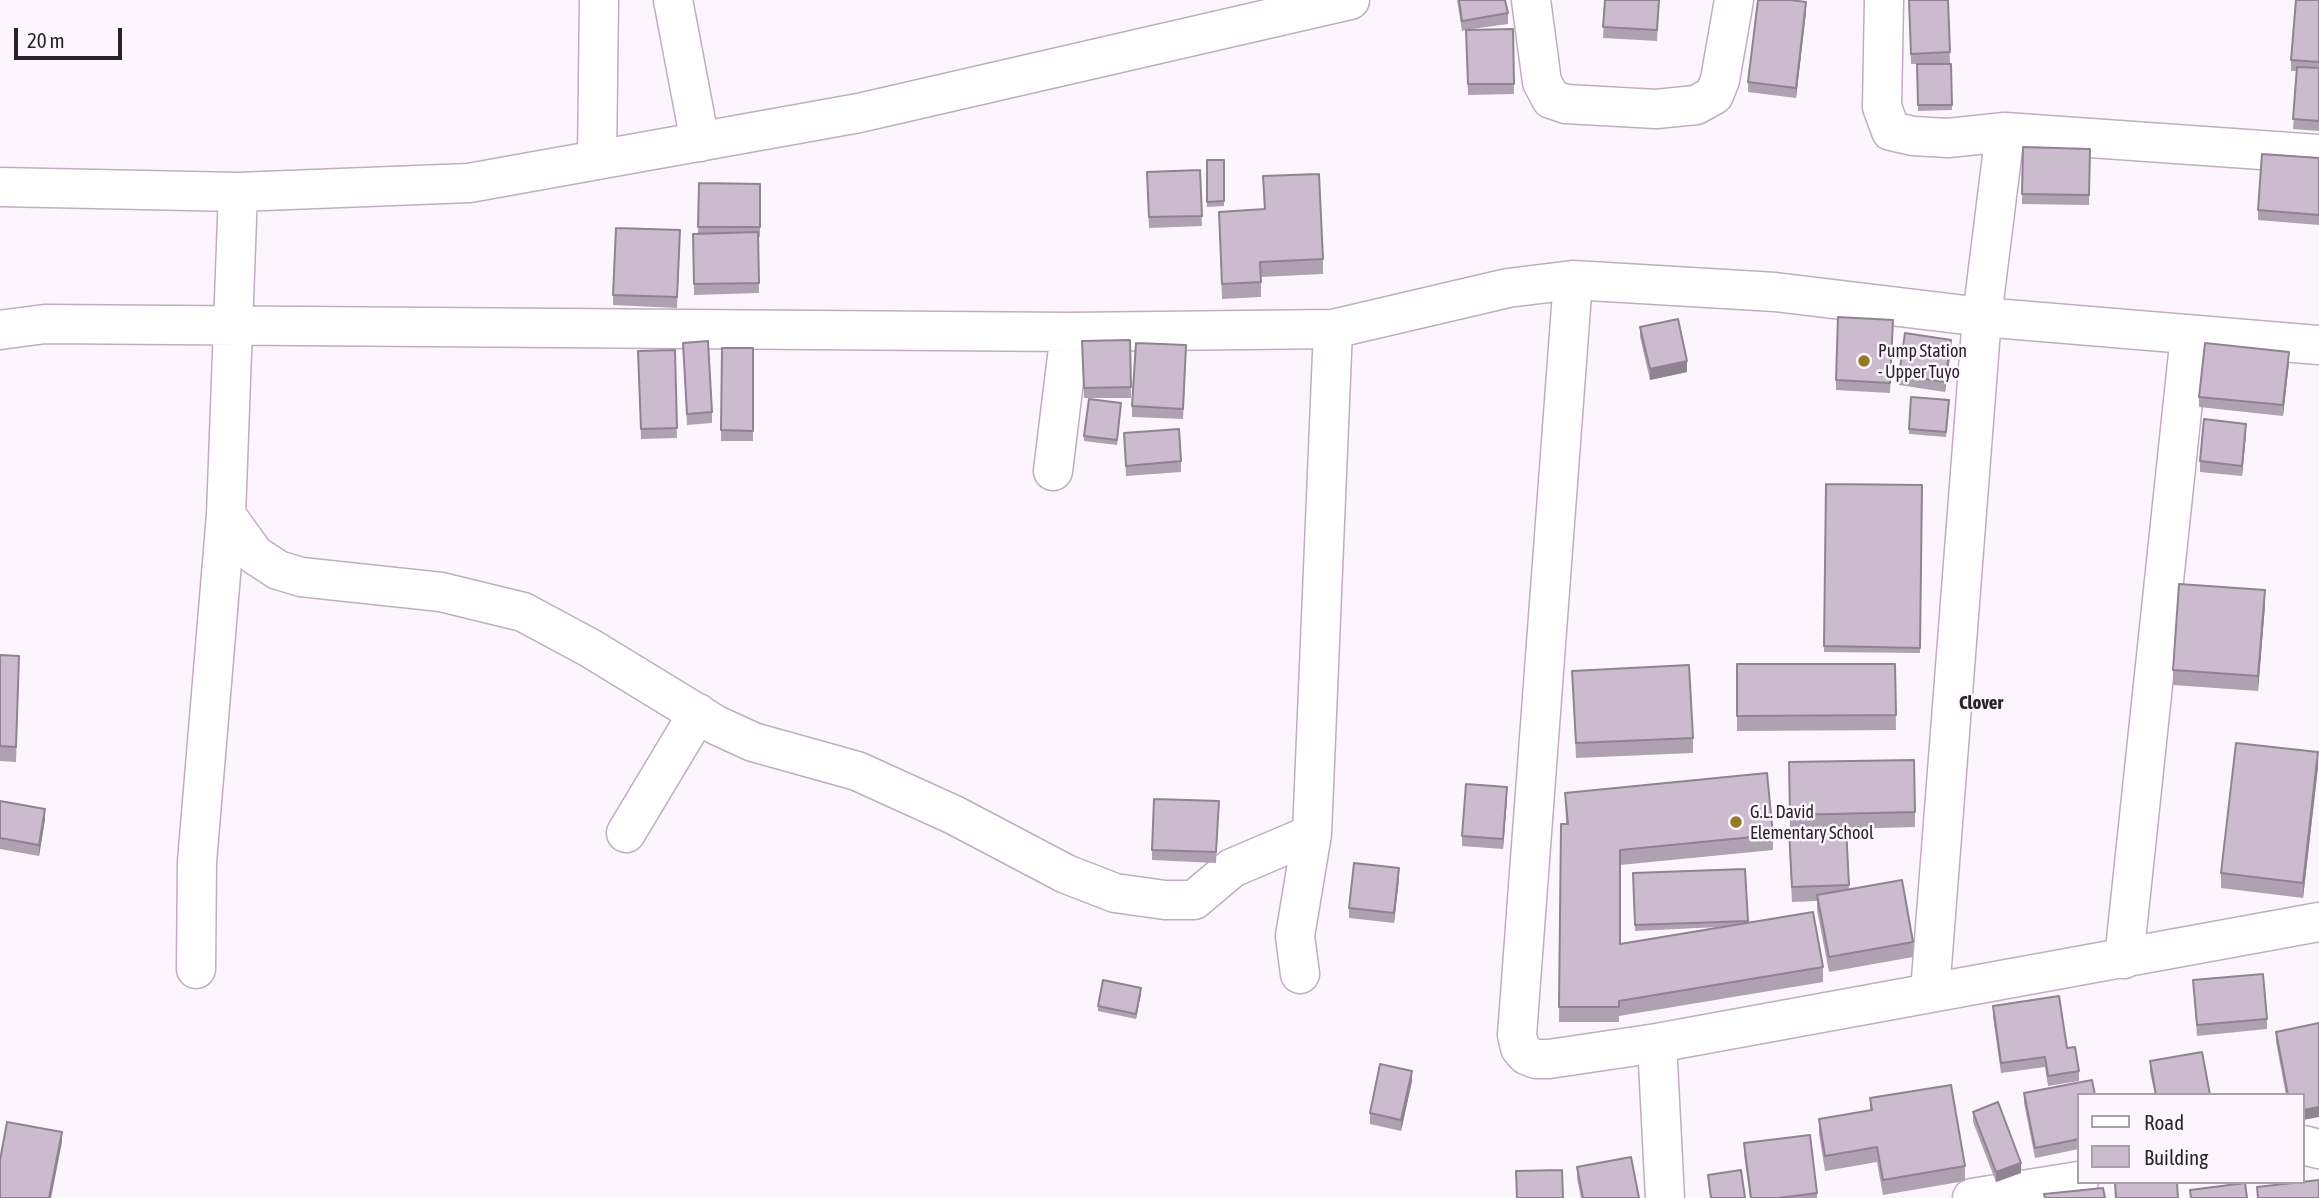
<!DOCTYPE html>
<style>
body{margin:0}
#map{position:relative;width:2319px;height:1198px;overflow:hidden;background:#fdf5fe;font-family:"Asap Condensed",sans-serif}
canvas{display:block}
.legend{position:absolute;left:2077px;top:1093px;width:228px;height:91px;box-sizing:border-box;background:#fdf5fe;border:2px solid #a9a1aa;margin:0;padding:9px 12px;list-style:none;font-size:21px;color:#2a232b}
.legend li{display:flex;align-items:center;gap:14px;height:35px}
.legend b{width:35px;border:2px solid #a9a1aa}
.scale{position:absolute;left:14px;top:28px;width:108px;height:32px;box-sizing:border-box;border:4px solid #2a232b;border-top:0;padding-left:9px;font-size:21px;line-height:24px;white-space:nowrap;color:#2a232b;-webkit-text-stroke:5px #fdf5fe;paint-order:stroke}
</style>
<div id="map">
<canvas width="2319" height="1198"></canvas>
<ul class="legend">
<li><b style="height:9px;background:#fff"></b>Road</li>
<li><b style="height:19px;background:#ccbacf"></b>Building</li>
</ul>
<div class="scale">20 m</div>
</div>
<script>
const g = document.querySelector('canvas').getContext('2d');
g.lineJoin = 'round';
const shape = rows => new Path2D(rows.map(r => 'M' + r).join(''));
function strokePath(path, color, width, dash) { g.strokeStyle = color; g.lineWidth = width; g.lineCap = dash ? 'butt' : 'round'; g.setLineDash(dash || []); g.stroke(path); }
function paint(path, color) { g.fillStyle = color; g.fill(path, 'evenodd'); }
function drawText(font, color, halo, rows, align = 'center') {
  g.font = font + ' "Asap Condensed",sans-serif'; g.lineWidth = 5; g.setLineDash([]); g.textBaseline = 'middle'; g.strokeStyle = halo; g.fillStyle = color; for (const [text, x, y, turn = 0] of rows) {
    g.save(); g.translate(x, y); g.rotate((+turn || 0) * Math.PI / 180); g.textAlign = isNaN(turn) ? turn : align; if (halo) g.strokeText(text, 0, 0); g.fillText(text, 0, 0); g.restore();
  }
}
const minor = shape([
 [673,0,700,142],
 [1531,0,1542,82,1551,99,1566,104,1656,109,1696,105,1714,95,1720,80,1734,0],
 [1884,0,1882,107,1891,131,1913,136,1948,138,2005,132,2319,154],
 [597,160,599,0],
 [0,187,238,192,469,183,859,113,1350,0],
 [1573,280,1517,1035,1520,1048,1526,1055,1536,1059,1549,1059,1657,1043,2319,922],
 [0,330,45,324,1070,332,1333,329,1508,288,1573,280,1775,292,1982,317,2319,345],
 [1053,471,1070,332],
 [226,515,255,555,278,570,301,577,441,592,523,612,590,648,716,725,753,742,857,771,954,815,1066,874,1115,893,1165,900,1194,900,1232,868,1312,834],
 [626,833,698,713],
 [2124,959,2190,335],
 [196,969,197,862,226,515,238,192],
 [1300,974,1295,936,1312,834,1333,329],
 [1930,992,1982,317,2005,132],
 [1657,1043,1665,1198],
 [2303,1145,2319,1149],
 [1972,1198,2079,1181]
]);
const wall = shape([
 [1457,0,1505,0,1508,13,1508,24,1472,29,1513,29,1514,94,1468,95,1466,30,1462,31],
 [1605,0,1659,0,1657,41,1603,38],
 [1909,0,1948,0,1950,63,1911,64],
 [2319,0,2319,131,2293,129,2297,71,2291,71,2291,60],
 [1806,12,1796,98,1748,92,1748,82],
 [1917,64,1951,64,1952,110,1918,111],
 [2023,147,2090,149,2089,205,2022,204],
 [2319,158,2319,225,2258,220,2258,210],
 [1207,160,1224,160,1224,206,1207,207],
 [1200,170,1202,226,1149,228,1147,172],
 [1263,176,1323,259,1323,274,1261,277,1261,297,1222,299,1219,212,1264,209],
 [699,183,760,184,760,237,758,237,759,293,694,295,693,234,698,234],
 [680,241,677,308,613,305,613,295],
 [1640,327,1687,372,1650,380,1640,337],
 [1893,331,1890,393,1836,390,1836,380],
 [1130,340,1131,398,1084,398,1082,341],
 [683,343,712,412,712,423,687,425],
 [722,348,753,348,753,441,721,441],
 [675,350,677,438,641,439,638,351],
 [1951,350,1945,392,1899,385,1899,375],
 [1186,356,1183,419,1132,417,1132,406],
 [2289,362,2283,416,2199,407,2199,397],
 [1911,397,1949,405,1946,437,1909,434],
 [1121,408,1117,445,1084,441,1084,436],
 [1124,433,1181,461,1181,472,1126,476],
 [2246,434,2242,476,2200,472,2200,461],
 [1826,484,1922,485,1920,653,1824,652],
 [2265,605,2258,691,2173,685,2173,670],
 [0,655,19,671,16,762,0,761],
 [1737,664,1895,664,1896,730,1737,731],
 [1572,671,1693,738,1693,753,1576,758],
 [1789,762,1915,812,1915,827,1846,829,1849,890,1913,942,1913,957,1829,972,1817,910,1817,901,1792,902,1789,845,1789,830,1790,830],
 [2318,767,2303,898,2221,888,2221,873],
 [1565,793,1773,835,1773,850,1620,865,1620,944,1719,927,1635,931,1633,873,1745,869,1748,923,1823,967,1823,982,1619,1016,1619,1022,1559,1022,1561,824,1566,824],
 [1507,798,1503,849,1462,846,1462,836],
 [0,801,45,819,39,856,0,849],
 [1219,801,1216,863,1152,860,1152,850],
 [1399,879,1394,923,1349,918,1349,908],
 [2193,980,2267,1019,2267,1029,2197,1036],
 [1141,993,1136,1019,1098,1011,1098,1006],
 [1993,1006,2067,1048,2079,1071,2079,1081,2048,1086,2045,1067,2001,1073,1993,1017],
 [2276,1032,2303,1095,2286,1095,2276,1042],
 [2150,1061,2210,1095,2155,1095,2150,1072],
 [1412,1081,1401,1131,1370,1124,1370,1113],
 [2024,1093,2079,1095,2079,1149,2035,1158,2024,1103],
 [1870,1098,1965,1166,1965,1181,1883,1195,1877,1162,1825,1171,1819,1134,1819,1119,1870,1110],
 [1973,1112,2021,1173,1996,1182,1973,1122],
 [1744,1143,1817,1193,1817,1198,1750,1198,1744,1154],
 [1577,1167,1639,1198,1581,1198,1577,1178]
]);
const shadedWall = shape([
 [1806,2,1806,12,1796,98,1796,88],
 [1951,340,1951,350,1945,392,1945,382],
 [2289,352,2289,362,2283,416,2283,405],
 [1687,361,1687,372,1650,380,1650,369],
 [2246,424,2246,434,2242,476,2242,466],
 [2265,590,2265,605,2258,691,2258,676],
 [2318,752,2318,767,2303,898,2303,883],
 [1507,787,1507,798,1503,849,1503,839],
 [45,809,45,819,39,856,39,845],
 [1399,868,1399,879,1394,923,1394,913],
 [1141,988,1141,993,1136,1019,1136,1014],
 [1412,1071,1412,1081,1401,1131,1401,1120],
 [2319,1107,2319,1117,2303,1120,2303,1110],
 [62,1132,62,1142,51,1198,49,1198],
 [2021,1163,2021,1173,1996,1182,1996,1172]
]);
const building = shape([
 [1459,0,1505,0,1508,13,1462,21,1459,0],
 [1605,0,1659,0,1657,30,1603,27,1605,0],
 [1758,0,1790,0,1806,2,1796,88,1748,82,1758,0],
 [1909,0,1948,0,1950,52,1911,54,1909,0],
 [2296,0,2319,0,2319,62,2291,60,2296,0],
 [1513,29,1514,84,1468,84,1466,30,1513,29],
 [1917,64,1951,64,1952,105,1918,105,1917,64],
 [2297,67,2319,68,2319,121,2293,119,2297,67],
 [2023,147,2090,149,2089,195,2022,194,2023,147],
 [2262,154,2319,158,2319,215,2258,210,2262,154],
 [1207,160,1224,160,1224,201,1207,202,1207,160],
 [1200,170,1202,216,1149,217,1147,172,1200,170],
 [1319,174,1323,259,1260,262,1261,282,1222,284,1219,212,1265,209,1263,176,1319,174],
 [699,183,760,184,760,227,698,227,699,183],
 [616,228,680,230,677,297,613,295,616,228],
 [758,232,759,283,694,284,693,234,758,232],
 [1838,317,1893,320,1890,383,1836,380,1838,317],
 [1678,319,1687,361,1650,369,1640,327,1678,319],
 [1905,333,1951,340,1945,382,1899,375,1905,333],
 [1130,340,1131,387,1084,388,1082,341,1130,340],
 [708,341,712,412,687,414,683,343,708,341],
 [1136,343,1186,345,1183,409,1132,406,1136,343],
 [2205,343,2289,352,2283,405,2199,397,2205,343],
 [722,348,753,348,753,431,721,430,722,348],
 [675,350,677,428,641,429,638,351,675,350],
 [1911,397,1949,400,1946,432,1909,429,1911,397],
 [1089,399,1121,403,1117,440,1084,436,1089,399],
 [2204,419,2246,424,2242,466,2200,461,2204,419],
 [1179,429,1181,461,1126,466,1124,433,1179,429],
 [1826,484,1922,485,1920,648,1824,646,1826,484],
 [2179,584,2265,590,2258,676,2173,670,2179,584],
 [0,655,19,656,16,747,0,746,0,655],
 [1737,664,1895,664,1896,715,1737,716,1737,664],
 [1689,665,1693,738,1576,743,1572,671,1689,665],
 [2236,743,2318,752,2303,883,2221,873,2236,743],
 [1914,760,1915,812,1790,815,1789,762,1914,760],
 [1767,773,1773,835,1620,850,1620,944,1813,912,1823,967,1619,1001,1619,1007,1559,1007,1561,824,1568,824,1565,793,1767,773],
 [1466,784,1507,787,1503,839,1462,836,1466,784],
 [1154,799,1219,801,1216,852,1152,850,1154,799],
 [0,801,45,809,39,845,0,838,0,801],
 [1846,827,1849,885,1792,887,1789,830,1846,827],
 [1354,863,1399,868,1394,913,1349,908,1354,863],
 [1745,869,1748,921,1635,925,1633,873,1745,869],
 [1902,880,1913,942,1829,957,1817,895,1902,880],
 [2263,974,2267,1019,2197,1025,2193,980,2263,974],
 [1103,980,1141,988,1136,1014,1098,1006,1103,980],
 [2059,996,2067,1048,2075,1047,2079,1071,2048,1076,2045,1057,2001,1063,1993,1006,2059,996],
 [2319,1023,2319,1107,2303,1110,2303,1095,2288,1095,2276,1032,2319,1023],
 [2202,1052,2210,1095,2156,1095,2150,1061,2202,1052],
 [1380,1064,1412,1071,1401,1120,1370,1113,1380,1064],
 [2092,1080,2095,1095,2079,1095,2079,1139,2035,1148,2024,1093,2092,1080],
 [1951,1085,1965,1166,1883,1180,1877,1147,1825,1156,1819,1119,1872,1110,1870,1098,1951,1085],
 [1998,1102,2021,1163,1996,1172,1973,1112,1998,1102],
 [7,1122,62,1132,49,1198,0,1198,0,1160,7,1122],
 [1810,1135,1817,1193,1778,1198,1751,1198,1744,1143,1810,1135],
 [1631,1157,1639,1198,1583,1198,1577,1167,1631,1157],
 [1562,1170,1563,1198,1517,1198,1516,1171,1562,1170],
 [1741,1170,1745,1198,1711,1198,1708,1175,1741,1170],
 [2319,1180,2319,1198,2258,1198,2257,1187,2319,1180],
 [2123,1182,2177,1182,2178,1198,2116,1198,2115,1183,2123,1182],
 [2245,1183,2247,1198,2191,1198,2190,1190,2245,1183],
 [2103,1188,2105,1198,2045,1198,2044,1194,2103,1188]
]);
const markers = [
 [1864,361,7,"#967a22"],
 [1736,822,7,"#967a22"]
];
const poiNames = [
 ["Pump Station",1878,351],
 ["- Upper Tuyo",1878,372],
 ["G.L. David",1750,812],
 ["Elementary School",1750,833]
];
const neighbourhoodNames = [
 ["Clover",1981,703]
];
strokePath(minor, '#c0adc2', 41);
strokePath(minor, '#fff', 38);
paint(wall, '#afa0b2');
paint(shadedWall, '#8f8291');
paint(building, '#ccbacf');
strokePath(building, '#8f8291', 2);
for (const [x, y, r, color] of markers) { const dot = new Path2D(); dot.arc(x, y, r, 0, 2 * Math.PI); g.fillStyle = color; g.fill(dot); strokePath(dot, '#fdf5fe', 2.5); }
drawText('18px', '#2a232b', '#fdf5fe', poiNames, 'left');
drawText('bold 19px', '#2a232b', '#fdf5fe', neighbourhoodNames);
</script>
